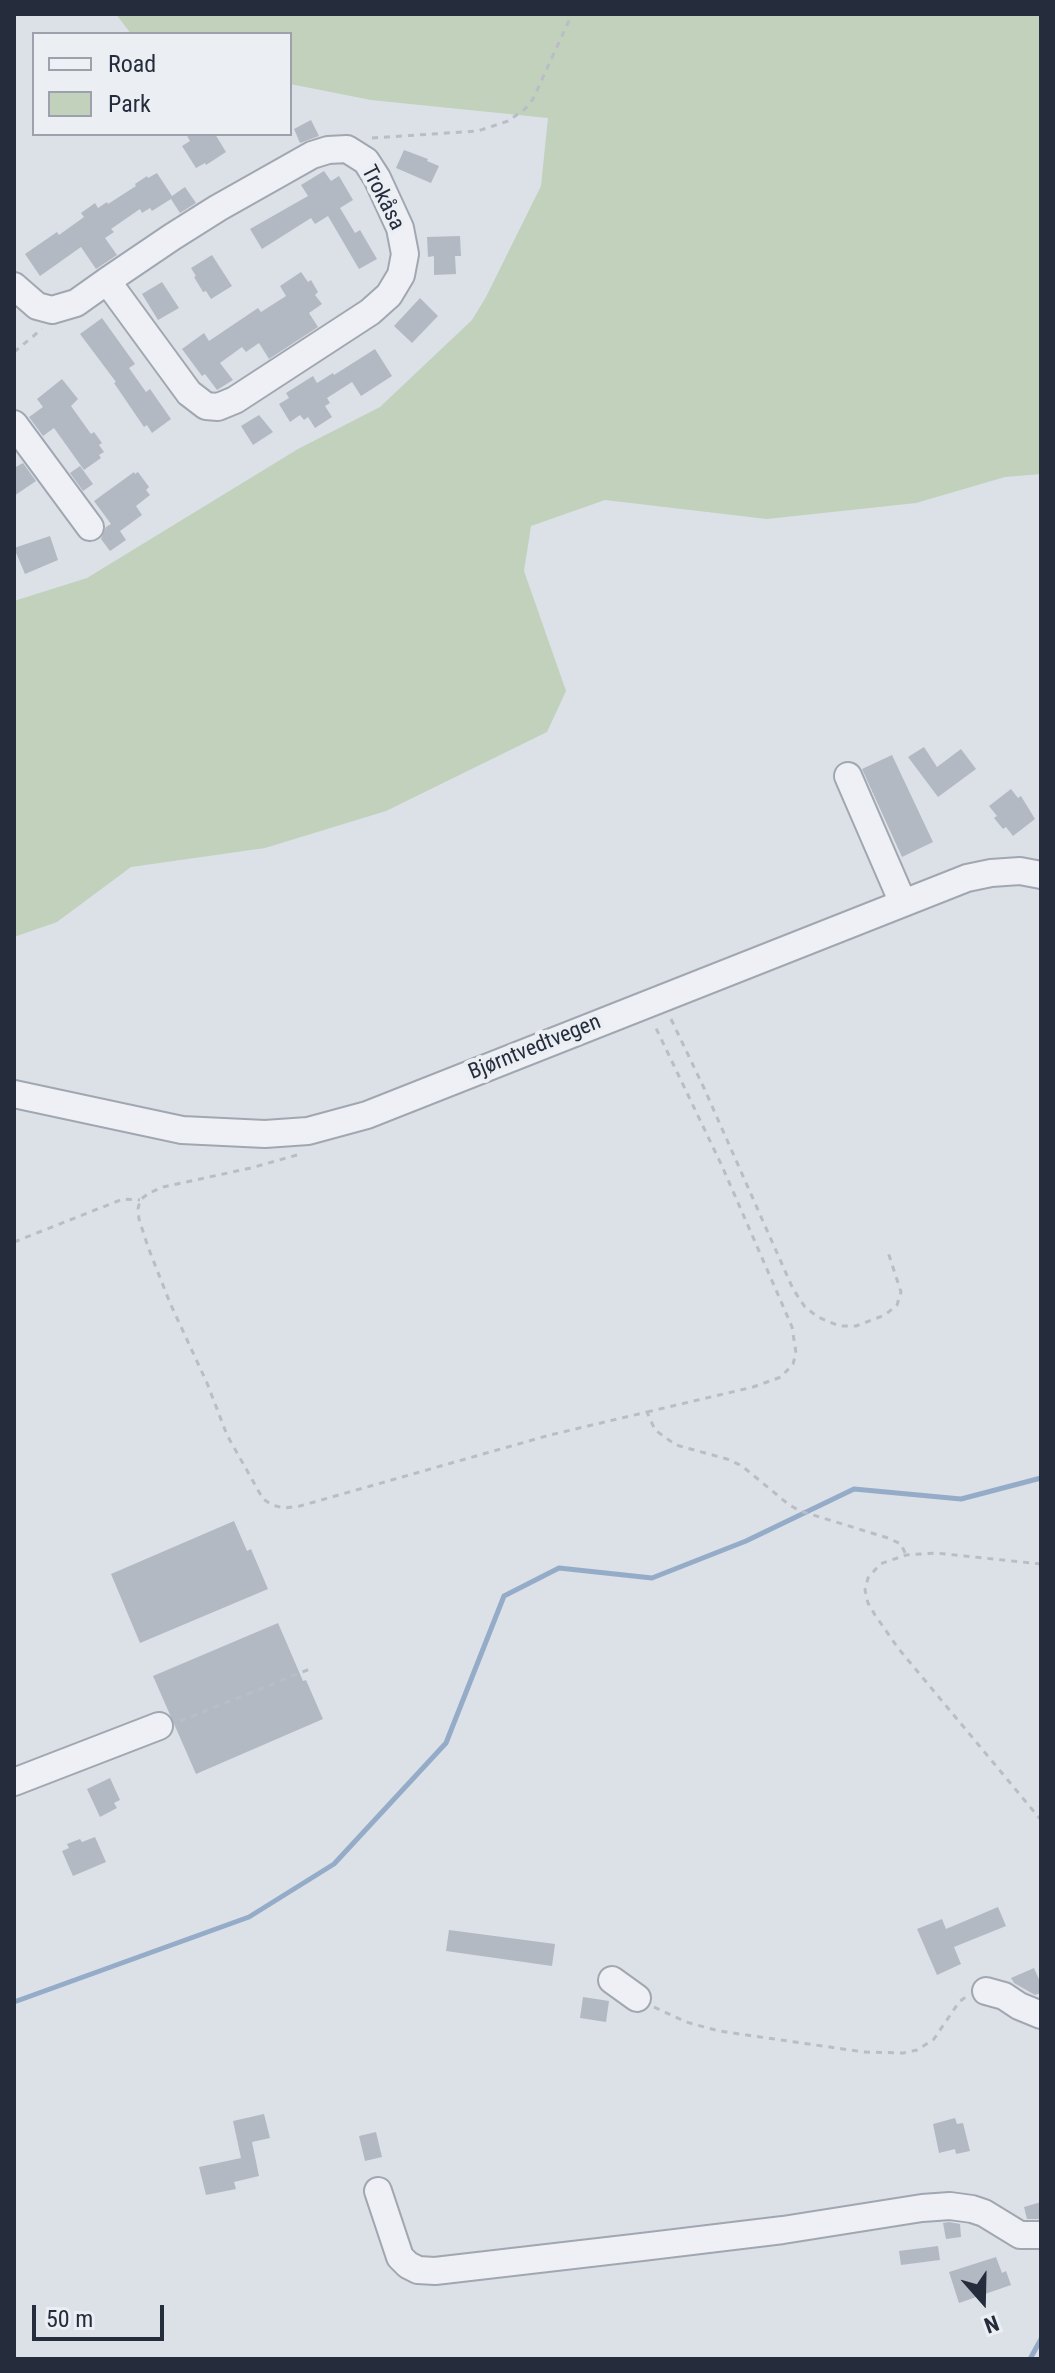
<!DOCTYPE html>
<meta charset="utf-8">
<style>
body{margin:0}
#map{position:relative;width:1055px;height:2373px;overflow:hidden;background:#dce0e7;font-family:"Roboto Condensed",sans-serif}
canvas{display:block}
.frame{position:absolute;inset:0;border:16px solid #252d3d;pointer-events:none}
.legend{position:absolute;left:32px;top:32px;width:260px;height:104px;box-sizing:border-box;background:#ebeff4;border:2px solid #9ca1ab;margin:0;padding:10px 14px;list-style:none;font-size:24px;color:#252d3d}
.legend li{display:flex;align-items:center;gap:16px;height:40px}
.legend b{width:40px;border:2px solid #9ca1ab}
.north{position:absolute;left:943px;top:2261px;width:80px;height:80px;-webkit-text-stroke:6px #ebeff4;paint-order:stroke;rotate:160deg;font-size:22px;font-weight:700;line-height:32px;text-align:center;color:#252d3d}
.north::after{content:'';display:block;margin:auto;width:28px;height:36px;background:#252d3d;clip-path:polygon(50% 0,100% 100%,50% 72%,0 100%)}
.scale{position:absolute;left:32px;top:2305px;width:132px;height:36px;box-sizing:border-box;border:4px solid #252d3d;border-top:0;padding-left:10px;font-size:24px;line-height:28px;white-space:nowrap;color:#252d3d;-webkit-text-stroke:6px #ebeff4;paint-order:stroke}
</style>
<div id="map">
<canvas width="1055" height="2373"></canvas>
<div class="frame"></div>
<ul class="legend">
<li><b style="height:10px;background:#eef0f5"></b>Road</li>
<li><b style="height:22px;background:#c1d1bc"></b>Park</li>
</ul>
<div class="north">N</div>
<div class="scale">50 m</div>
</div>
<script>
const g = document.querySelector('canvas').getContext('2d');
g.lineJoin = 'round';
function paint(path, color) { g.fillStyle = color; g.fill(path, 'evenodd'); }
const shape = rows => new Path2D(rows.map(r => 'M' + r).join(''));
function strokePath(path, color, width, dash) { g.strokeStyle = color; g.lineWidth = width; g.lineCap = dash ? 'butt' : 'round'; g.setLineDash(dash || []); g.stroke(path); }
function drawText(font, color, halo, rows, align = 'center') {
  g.font = font + ' "Roboto Condensed",sans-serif'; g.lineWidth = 8; g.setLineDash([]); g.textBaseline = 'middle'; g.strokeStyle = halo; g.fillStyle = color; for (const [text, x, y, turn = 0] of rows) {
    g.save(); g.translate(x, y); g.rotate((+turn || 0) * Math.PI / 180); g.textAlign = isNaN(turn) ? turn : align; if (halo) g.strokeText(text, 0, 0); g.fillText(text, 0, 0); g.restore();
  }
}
const green = shape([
 [116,14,1041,14,1041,474,1005,477,916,503,767,519,605,500,531,526,524,571,566,691,547,732,386,811,265,848,131,867,57,922,14,937,14,601,87,578,298,449,380,407,472,320,486,297,541,186,548,118,371,100,290,84,290,34,131,34]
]);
const stream = shape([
 [14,2002,249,1917,334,1864,446,1743,504,1596,559,1568,652,1578,746,1541,854,1489,961,1499,1041,1478],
 [1030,2359,1041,2339]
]);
const building = shape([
 [311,120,319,136,300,143,294,129],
 [186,134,215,134,226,152,206,165,205,163,196,168,182,146,190,141],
 [404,150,428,159,427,161,439,166,431,183,396,168],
 [324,171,331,181,339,176,353,200,340,208,355,233,360,230,377,259,359,269,328,216,315,224,311,218,262,249,250,229,308,196,301,185],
 [157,173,172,196,185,187,196,203,180,213,171,199,152,211,150,208,142,213,140,209,111,229,114,232,105,238,117,255,96,269,81,247,40,276,25,254,57,232,59,235,84,217,81,213,95,203,98,208,107,202,108,204,136,186,135,184,147,176,148,178],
 [460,236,461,256,455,256,456,274,434,275,434,256,428,257,427,237],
 [212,255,232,286,211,299,206,291,203,292,194,277,196,276,191,268],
 [301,272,308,282,311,280,318,292,315,295,322,304,309,313,318,327,269,359,259,343,246,352,242,347,220,363,233,380,217,390,205,374,202,376,182,349,204,333,209,341,258,308,261,312,286,296,280,286],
 [162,282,179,308,158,320,142,294],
 [420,298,438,316,412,343,394,326],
 [102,318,135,364,129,368,146,392,150,389,171,419,152,433,147,425,144,427,114,383,116,382,80,334],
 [375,349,392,376,361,396,352,382,327,398,330,403,325,406,332,417,315,428,308,417,304,420,300,415,290,422,279,404,289,398,286,393,313,376,317,383,333,373,334,375],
 [62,379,78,399,71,406,91,434,94,432,102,443,99,445,104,452,99,455,101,458,84,470,54,428,43,436,29,417,43,407,37,399],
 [259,415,273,432,253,445,241,426],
 [23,463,36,481,14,496,14,468],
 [80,466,93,484,83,491,70,473],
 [134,472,135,474,138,472,149,487,146,490,150,495,136,506,142,515,120,531,126,540,110,551,101,539,106,527,111,524,94,501],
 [50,536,58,560,25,574,14,548],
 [924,747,937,767,961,749,976,769,938,797,908,757],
 [892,755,933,842,902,857,862,769],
 [1011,789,1018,798,1021,796,1035,819,1013,836,1006,827,1003,829,994,818,997,816,989,806],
 [234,1521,247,1551,251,1549,268,1589,140,1643,111,1574],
 [278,1623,303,1681,306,1680,323,1719,196,1774,153,1676],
 [110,1778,120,1800,114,1803,117,1808,100,1817,87,1789],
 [95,1837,106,1862,73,1876,62,1851,69,1848,67,1844,80,1839,82,1842],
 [998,1907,1006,1926,954,1947,961,1964,937,1975,917,1929,942,1919,946,1929],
 [449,1930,555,1944,552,1966,446,1951],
 [1034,1968,1041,1984,1041,1993,1035,1995,1014,1983,1011,1978],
 [583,1997,609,2001,606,2022,580,2018],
 [264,2114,270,2138,252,2142,259,2176,234,2182,236,2189,206,2195,199,2167,241,2158,233,2121],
 [955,2118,957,2124,963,2123,970,2151,956,2154,955,2149,939,2153,933,2124],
 [376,2132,382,2157,365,2161,359,2136],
 [1041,2202,1041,2219,1027,2219,1024,2207],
 [949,2222,960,2224,961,2237,946,2239,943,2223],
 [938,2246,940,2260,901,2265,899,2251],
 [996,2257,1002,2273,1006,2271,1011,2285,959,2303,949,2272]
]);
const path = shape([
 [372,138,478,131,508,121,525,109,533,99,572,14],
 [14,352,42,329],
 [671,1019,704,1088,793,1289,805,1307,818,1317,839,1326,856,1326,885,1315,897,1305,901,1292,887,1249],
 [297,1155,251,1168,163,1187,149,1193,140,1200,138,1209,139,1219,148,1247,170,1303,207,1383,227,1435,263,1499,272,1505,284,1508,300,1506,550,1435,647,1412,655,1430,676,1445,727,1459,742,1466,788,1504,800,1511,888,1538,901,1544,906,1555],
 [14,1242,123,1199,140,1200],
 [647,1412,753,1387,781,1377,793,1364,796,1353,792,1327,780,1299,722,1166,654,1024],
 [1041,1564,936,1553,906,1555,880,1564,868,1578,865,1590,868,1603,875,1615,898,1648,1041,1820],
 [180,1721,310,1669],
 [654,2007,686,2022,719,2031,864,2052,903,2053,917,2050,934,2039,959,2002,967,1996]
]);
const minor = shape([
 [14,286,37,306,52,310,76,303,107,281,172,237,218,208,312,155,328,150,347,149,366,161,377,178,400,228,405,254,401,275,389,295,370,312,235,400,218,407,206,406,189,393,107,281],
 [14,424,90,527],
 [848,776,903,903],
 [14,1094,182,1130,265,1134,308,1131,367,1115,967,878,991,873,1020,871,1041,875],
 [14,1782,159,1726],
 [612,1980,637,1998],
 [986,1991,1004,1996,1019,2006,1041,2015],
 [378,2191,400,2257,408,2265,418,2270,435,2271,642,2247,783,2230,922,2208,950,2206,972,2209,984,2213,1020,2235,1041,2235]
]);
const streetNames = [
 ["Trokåsa",382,198,63],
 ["Bjørntvedtvegen",535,1048,-22]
];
paint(green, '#c1d1bc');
strokePath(stream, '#95acc8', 5);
paint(building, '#b3b9c3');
strokePath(minor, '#a1a7b1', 30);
strokePath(path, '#babdc5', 3, [6, 6]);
strokePath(minor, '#eef0f5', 26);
drawText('22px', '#252d3d', '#ebeff4', streetNames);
</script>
